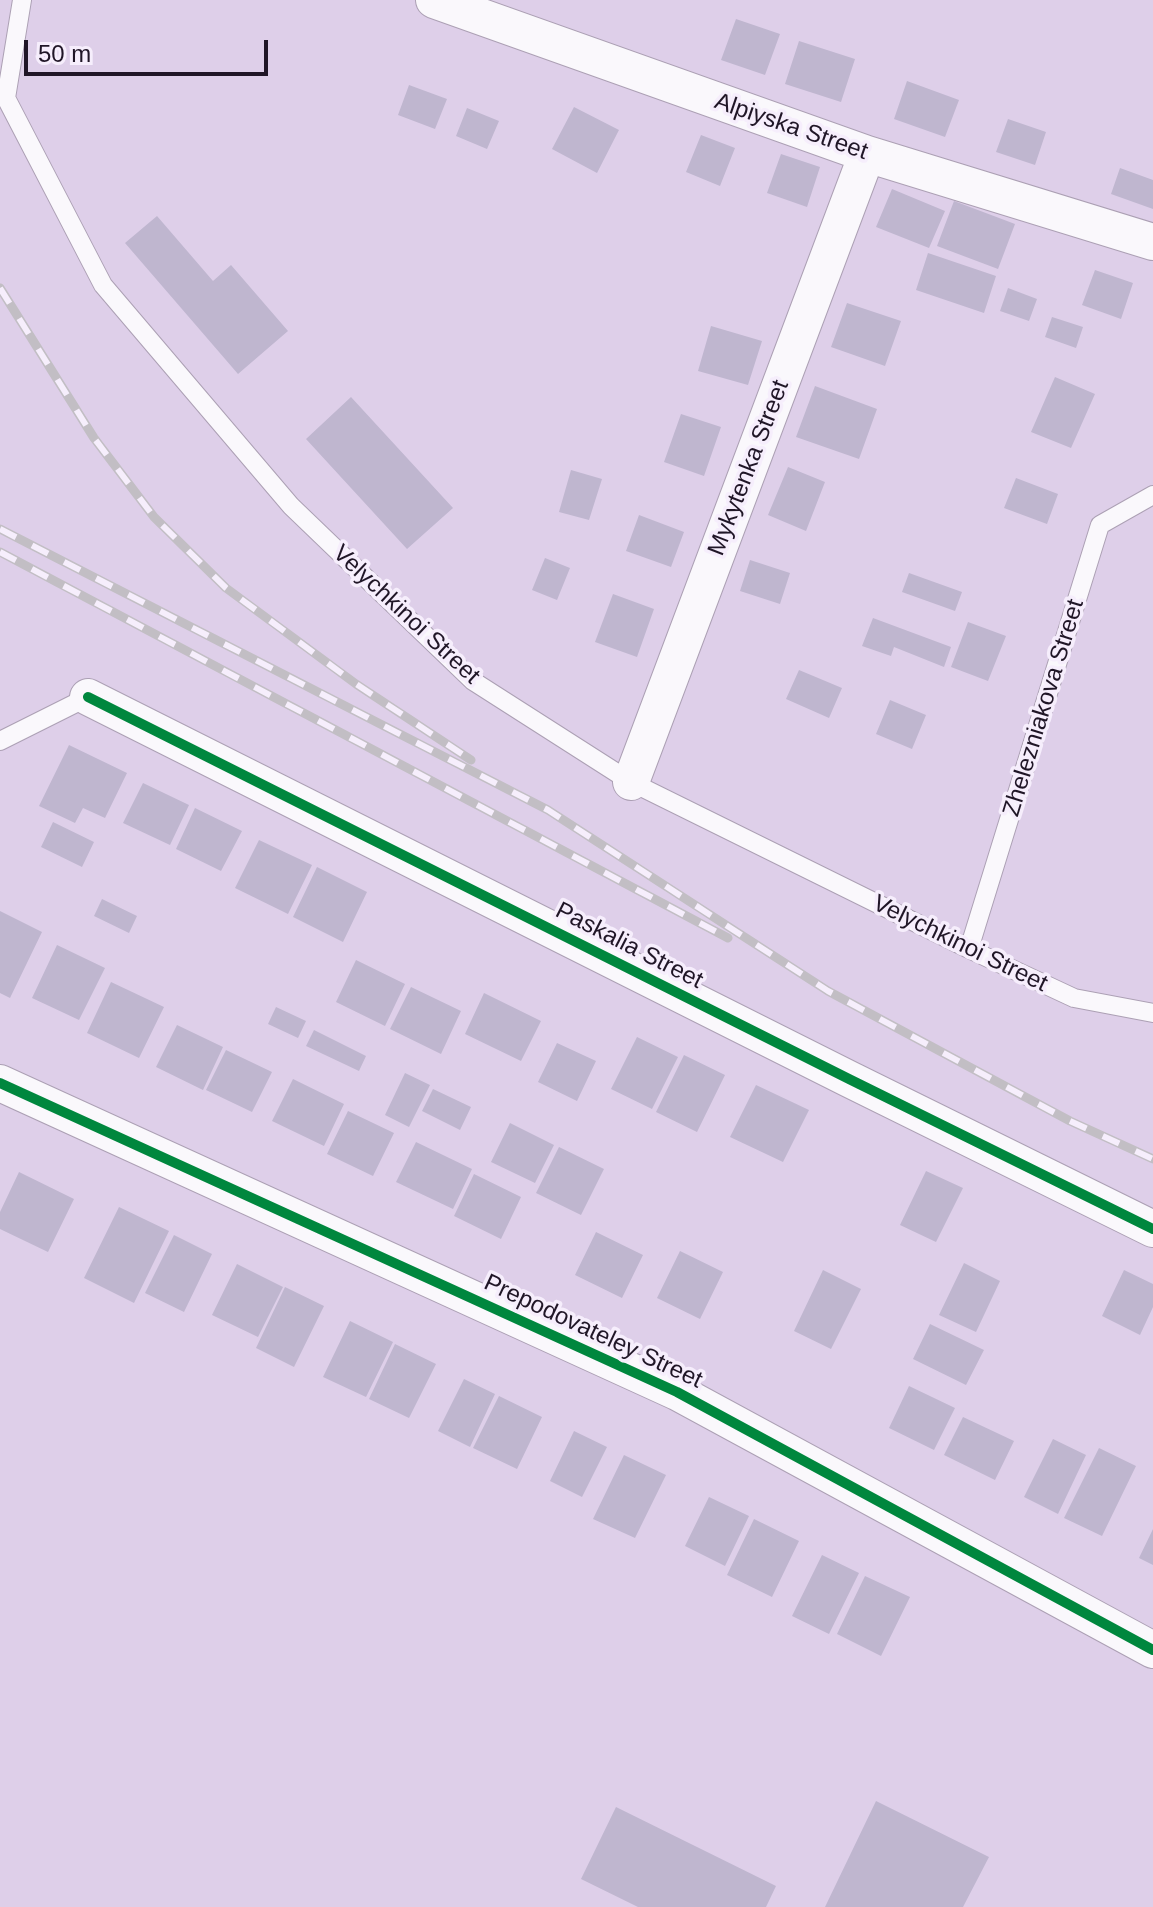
<!DOCTYPE html>
<style>
body{margin:0}
#map{position:relative;width:1153px;height:1907px;overflow:hidden;background:#decfe9;font-family:Arial,sans-serif}
canvas{display:block}
.scale{position:absolute;left:24px;top:40px;width:244px;height:36px;box-sizing:border-box;border:4px solid #201627;border-top:0;padding-left:10px;font-size:24px;line-height:28px;white-space:nowrap;color:#201627;-webkit-text-stroke:6px #f6eefc;paint-order:stroke}
</style>
<div id="map">
<canvas width="1153" height="1907"></canvas>
<div class="scale">50 m</div>
</div>
<script>
const g = document.querySelector('canvas').getContext('2d');
g.lineJoin = 'round';
function paint(path, color) { g.fillStyle = color; g.fill(path, 'evenodd'); }
const shape = rows => new Path2D(rows.map(r => 'M' + r).join(''));
function strokePath(path, color, width, dash) { g.strokeStyle = color; g.lineWidth = width; g.lineCap = dash ? 'butt' : 'round'; g.setLineDash(dash || []); g.stroke(path); }
function drawText(font, color, halo, rows, align = 'center') {
  g.font = font + ' Arial,sans-serif'; g.lineWidth = 7; g.setLineDash([]); g.textBaseline = 'middle'; g.strokeStyle = halo; g.fillStyle = color; for (const [text, x, y, turn = 0] of rows) {
    g.save(); g.translate(x, y); g.rotate((+turn || 0) * Math.PI / 180); g.textAlign = isNaN(turn) ? turn : align; if (halo) g.strokeText(text, 0, 0); g.fillText(text, 0, 0); g.restore();
  }
}
const building = shape([
 [736,19,780,34,765,75,721,60],
 [799,41,855,59,841,102,785,84],
 [907,81,959,100,945,137,894,119],
 [409,85,447,99,435,129,398,115],
 [574,107,619,130,597,173,552,149],
 [467,108,499,121,487,149,456,136],
 [1008,119,1046,132,1035,165,996,152],
 [701,135,735,148,720,186,686,172],
 [781,154,820,167,807,207,767,193],
 [1120,168,1153,180,1153,209,1111,194],
 [892,189,945,211,929,248,876,227],
 [954,201,1015,224,998,269,937,246],
 [157,216,213,281,231,265,288,331,238,374,125,243],
 [928,253,996,276,984,313,916,290],
 [1095,270,1133,283,1121,319,1082,305],
 [1008,288,1037,299,1029,321,1000,311],
 [847,303,901,321,885,366,831,347],
 [1052,317,1083,327,1076,348,1045,337],
 [711,326,762,341,748,385,698,371],
 [1055,377,1095,394,1071,448,1031,432],
 [815,386,877,409,859,459,796,437],
 [351,397,453,508,407,549,306,439],
 [681,414,721,427,704,476,664,462],
 [788,467,825,482,806,531,768,515],
 [571,470,602,479,589,520,559,512],
 [1016,478,1058,494,1047,524,1004,508],
 [639,515,684,532,671,567,626,551],
 [545,558,570,568,557,600,532,590],
 [750,560,790,573,780,604,740,591],
 [909,573,962,592,955,611,902,592],
 [613,594,654,609,637,657,595,642],
 [873,618,951,647,944,667,894,647,891,656,862,646],
 [968,622,1006,636,988,681,951,667],
 [799,670,842,688,829,718,786,699],
 [890,700,926,715,912,749,876,734],
 [69,745,127,773,105,818,83,808,75,823,39,806],
 [143,783,189,805,170,845,123,823],
 [195,808,242,831,221,871,176,849],
 [53,822,94,842,82,867,41,847],
 [259,840,312,865,288,914,235,888],
 [317,867,367,892,343,942,293,917],
 [102,899,137,916,129,933,94,916],
 [0,911,42,932,10,998,0,993],
 [57,945,105,968,79,1020,32,998],
 [356,960,405,984,385,1026,336,1002],
 [111,982,164,1007,139,1058,87,1033],
 [411,987,461,1011,441,1054,390,1029],
 [484,993,541,1021,521,1061,465,1034],
 [276,1007,306,1021,298,1038,268,1024],
 [177,1025,223,1047,203,1090,156,1067],
 [314,1030,366,1056,359,1071,306,1046],
 [637,1037,678,1057,652,1109,611,1089],
 [557,1043,596,1061,577,1101,538,1082],
 [226,1050,272,1072,252,1112,206,1090],
 [684,1055,725,1075,697,1132,656,1112],
 [405,1073,430,1085,409,1127,385,1115],
 [293,1079,344,1104,324,1146,272,1121],
 [756,1085,809,1110,783,1162,730,1137],
 [433,1089,471,1107,460,1130,422,1111],
 [348,1111,394,1133,373,1176,327,1154],
 [510,1123,554,1145,535,1183,491,1162],
 [416,1142,472,1169,453,1209,396,1182],
 [559,1147,604,1169,581,1215,536,1193],
 [926,1171,963,1188,936,1242,900,1225],
 [19,1172,74,1199,48,1252,0,1229,0,1212],
 [474,1174,521,1197,501,1239,454,1216],
 [119,1207,169,1231,134,1303,84,1278],
 [596,1232,643,1255,622,1298,575,1275],
 [174,1235,212,1254,184,1312,145,1293],
 [680,1251,723,1272,700,1319,657,1298],
 [964,1263,1000,1281,976,1332,939,1315],
 [237,1264,283,1287,258,1337,212,1315],
 [823,1270,861,1289,831,1349,794,1331],
 [1124,1270,1153,1284,1153,1307,1140,1335,1102,1316],
 [285,1287,324,1306,294,1367,256,1348],
 [350,1321,393,1342,366,1397,323,1377],
 [930,1324,984,1350,966,1385,913,1359],
 [395,1344,436,1364,409,1418,369,1399],
 [464,1379,495,1394,470,1447,438,1431],
 [909,1386,955,1408,934,1450,889,1428],
 [499,1396,542,1417,517,1469,473,1448],
 [963,1417,1014,1441,995,1480,944,1455],
 [574,1431,607,1447,582,1497,550,1481],
 [1053,1439,1086,1455,1058,1514,1024,1497],
 [1099,1448,1136,1466,1102,1536,1064,1518],
 [624,1455,666,1475,635,1538,593,1519],
 [709,1497,749,1516,725,1566,685,1546],
 [754,1519,799,1541,772,1597,727,1575],
 [1153,1529,1153,1565,1139,1558],
 [822,1555,859,1573,829,1634,792,1616],
 [865,1576,910,1597,881,1656,837,1634],
 [876,1801,989,1857,963,1907,825,1907],
 [616,1807,776,1886,766,1907,638,1907,581,1879]
]);
const lane = shape([
 [22,0,6,98,103,285,291,506,473,681,631,782,969,949,1074,998,1153,1013],
 [0,741,88,697],
 [969,949,1100,525,1153,495]
]);
const street = shape([
 [434,0,867,154,1153,242],
 [88,697,849,1079,1153,1229],
 [631,782,867,154],
 [0,1083,677,1392,1153,1650]
]);
const rail = shape([
 [0,288,94,438,154,517,226,588,356,684,471,760],
 [0,529,548,810,828,991,1070,1121,1153,1159],
 [0,552,728,938]
]);
const cycleway = shape([
 [88,697,849,1079,1153,1229],
 [0,1083,677,1392,1153,1650]
]);
const streetNames = [
 ["Alpiyska Street",791,127,19],
 ["Mykytenka Street",749,468,-69],
 ["Velychkinoi Street",406,615,43],
 ["Zhelezniakova Street",1044,708,-73],
 ["Velychkinoi Street",960,944,26],
 ["Paskalia Street",629,946,27],
 ["Prepodovateley Street",593,1332,25]
];
paint(building, '#bfb6cf');
strokePath(lane, '#aca0b4', 20);
strokePath(street, '#aca0b4', 38);
strokePath(lane, '#faf8fc', 18);
strokePath(street, '#faf8fc', 36);
strokePath(rail, '#c2bec4', 9);
strokePath(rail, '#f6eefc', 6, [18]);
strokePath(cycleway, '#00873e', 10);
drawText('24px', '#201627', '#f6eefc', streetNames);
</script>
